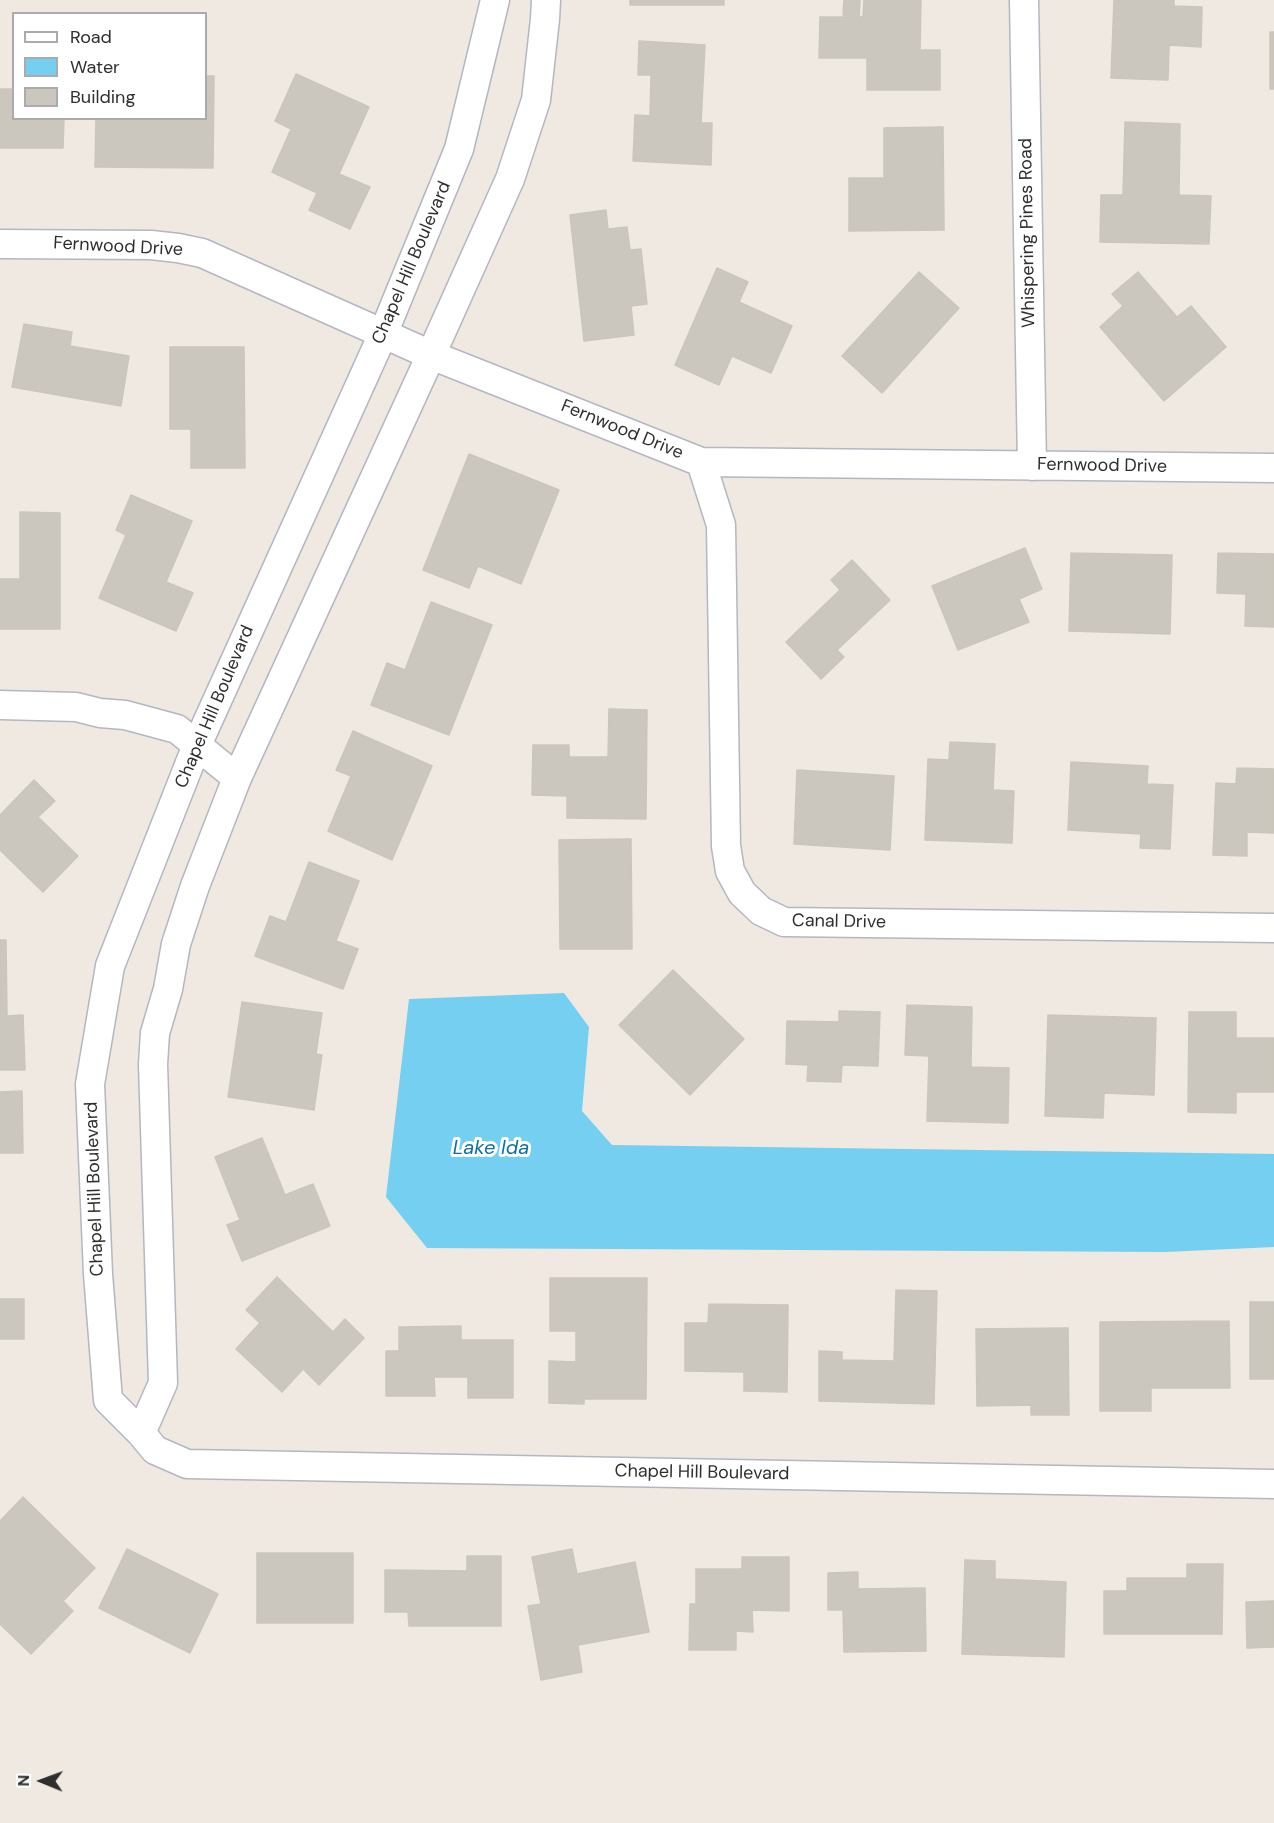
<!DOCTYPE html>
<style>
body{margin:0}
#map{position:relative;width:1274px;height:1823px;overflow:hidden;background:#efe9e1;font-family:"DM Sans",sans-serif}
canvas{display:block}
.legend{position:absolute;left:12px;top:12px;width:195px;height:108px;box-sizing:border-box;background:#fff;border:2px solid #ababab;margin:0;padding:8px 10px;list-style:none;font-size:18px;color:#2e2e2e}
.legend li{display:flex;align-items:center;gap:12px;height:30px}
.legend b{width:30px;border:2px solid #ababab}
.north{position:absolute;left:12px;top:1751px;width:60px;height:60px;-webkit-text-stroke:4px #fff;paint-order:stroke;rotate:271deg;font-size:16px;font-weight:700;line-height:24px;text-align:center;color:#2e2e2e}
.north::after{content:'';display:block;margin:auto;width:21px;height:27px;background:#2e2e2e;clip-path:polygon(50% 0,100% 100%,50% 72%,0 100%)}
</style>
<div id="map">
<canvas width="1274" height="1823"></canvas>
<ul class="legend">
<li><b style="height:8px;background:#fff"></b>Road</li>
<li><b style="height:16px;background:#75cff0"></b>Water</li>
<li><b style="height:16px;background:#cbc7bf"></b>Building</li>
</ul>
<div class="north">N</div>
</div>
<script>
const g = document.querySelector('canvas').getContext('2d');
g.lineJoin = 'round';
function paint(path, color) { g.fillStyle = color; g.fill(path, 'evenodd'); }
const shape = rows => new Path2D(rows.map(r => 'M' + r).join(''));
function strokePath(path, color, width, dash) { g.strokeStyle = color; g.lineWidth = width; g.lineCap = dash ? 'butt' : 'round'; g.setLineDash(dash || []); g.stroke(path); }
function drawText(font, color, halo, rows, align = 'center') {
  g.font = font + ' "DM Sans",sans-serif'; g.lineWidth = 6; g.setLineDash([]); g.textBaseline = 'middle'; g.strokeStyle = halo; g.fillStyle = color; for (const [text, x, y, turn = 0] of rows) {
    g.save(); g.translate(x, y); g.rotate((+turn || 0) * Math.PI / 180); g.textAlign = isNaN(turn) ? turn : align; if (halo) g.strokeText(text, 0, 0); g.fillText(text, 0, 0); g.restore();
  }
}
const water = shape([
 [564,993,589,1027,582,1111,612,1145,1274,1154,1274,1247,1165,1252,427,1248,386,1197,409,999]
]);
const building = shape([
 [630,0,724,0,724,5,630,5,630,0],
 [844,0,860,0,859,17,843,15,844,0],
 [864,0,921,0,920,50,940,50,940,90,867,90,867,58,819,58,820,17,863,17,864,0],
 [1114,0,1174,0,1174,6,1202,7,1201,47,1169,45,1168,80,1111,78,1114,0],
 [1270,32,1274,32,1274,89,1270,89,1270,32],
 [639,41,705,45,701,123,712,123,711,165,633,161,635,115,650,116,651,75,638,75,639,41],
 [296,74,369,107,339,174,370,187,350,229,309,210,317,193,272,172,291,129,275,121,296,74],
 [206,76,214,76,213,168,95,167,96,118,206,118,206,76],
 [0,89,14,89,14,118,64,118,63,148,0,148,0,89],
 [1125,122,1180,124,1179,195,1211,196,1209,244,1100,242,1101,195,1123,195,1125,122],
 [943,127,944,230,849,231,849,178,884,178,884,128,943,127],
 [606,210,608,229,627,227,630,250,641,249,647,304,631,306,634,335,584,341,570,215,606,210],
 [717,268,748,282,739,302,792,326,771,373,732,356,719,385,675,365,717,268],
 [919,272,959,308,882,393,842,356,919,272],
 [1138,272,1177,317,1191,306,1226,347,1164,401,1100,327,1123,306,1112,294,1138,272],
 [24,324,72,332,70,346,129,356,121,406,12,387,24,324],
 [170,347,244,347,245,468,191,468,191,429,170,429,170,347],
 [469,454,559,490,521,584,478,566,469,588,423,570,469,454],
 [131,495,192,521,166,582,193,593,176,631,99,598,126,535,116,530,131,495],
 [20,512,60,513,60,629,0,629,0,579,20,579,20,512],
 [1025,548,1042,589,1019,599,1029,622,958,650,932,586,1025,548],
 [1071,553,1172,555,1170,634,1069,631,1071,553],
 [1218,553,1274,554,1274,627,1245,626,1246,594,1217,593,1218,553],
 [852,560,890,600,837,650,844,657,821,679,786,642,840,590,831,580,852,560],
 [431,602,492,625,449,735,371,705,387,663,405,670,431,602],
 [609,709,647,710,646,819,567,818,567,796,532,795,533,745,569,745,569,757,608,757,609,709],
 [353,731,432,766,392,860,328,831,351,776,336,770,353,731],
 [950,742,995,744,993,790,1014,791,1012,843,925,840,928,759,949,760,950,742],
 [1071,762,1148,766,1147,784,1173,785,1170,849,1140,848,1141,834,1068,830,1071,762],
 [1237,768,1274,769,1274,833,1247,832,1247,856,1213,855,1216,783,1236,784,1237,768],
 [797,770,894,776,890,850,794,844,797,770],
 [34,780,55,801,38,817,78,856,43,892,0,850,0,815,34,780],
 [631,839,632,949,560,949,559,840,631,839],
 [309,862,359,881,336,941,358,949,343,989,255,956,270,916,286,922,309,862],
 [0,940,6,940,7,1016,23,1015,25,1070,0,1070,0,940],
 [673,970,744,1039,690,1095,619,1025,673,970],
 [242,1002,322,1013,316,1054,322,1055,314,1110,228,1097,242,1002],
 [907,1005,972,1007,971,1067,1009,1068,1008,1123,927,1121,929,1056,905,1055,907,1005],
 [839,1011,880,1012,878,1066,842,1065,841,1082,807,1081,808,1065,786,1064,787,1021,839,1022,839,1011],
 [1189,1012,1236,1012,1236,1038,1274,1038,1274,1092,1236,1092,1236,1113,1188,1112,1189,1012],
 [1048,1015,1156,1018,1154,1095,1104,1093,1103,1118,1045,1116,1048,1015],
 [22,1091,23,1153,0,1153,0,1092,22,1091],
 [262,1138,285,1195,313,1184,330,1226,242,1261,227,1225,240,1220,215,1157,262,1138],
 [277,1277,333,1332,345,1319,364,1338,319,1385,303,1369,282,1392,236,1349,260,1323,246,1310,277,1277],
 [550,1278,647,1278,646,1399,584,1399,584,1404,549,1403,549,1361,576,1362,576,1331,550,1331,550,1278],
 [896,1290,937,1291,934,1404,819,1401,819,1351,842,1352,842,1360,894,1361,896,1290],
 [0,1299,24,1299,24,1339,0,1339,0,1299],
 [1250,1302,1274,1302,1274,1379,1250,1379,1250,1302],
 [709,1304,788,1305,787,1392,744,1391,744,1372,685,1371,685,1323,708,1323,709,1304],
 [1229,1321,1230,1388,1151,1388,1151,1411,1100,1411,1100,1322,1229,1321],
 [461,1326,461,1340,513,1340,513,1398,468,1398,468,1377,434,1377,435,1396,386,1396,386,1351,399,1351,399,1327,461,1326],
 [1068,1328,1069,1415,1031,1415,1031,1405,977,1406,976,1329,1068,1328],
 [23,1497,95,1568,63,1601,73,1611,31,1654,0,1624,0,1521,23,1497],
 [127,1549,218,1594,190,1653,99,1608,127,1549],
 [572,1549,577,1574,635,1562,649,1632,578,1645,582,1672,541,1680,528,1606,541,1604,532,1557,572,1549],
 [257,1553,353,1553,353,1623,257,1623,257,1553],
 [467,1556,501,1556,501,1626,409,1626,408,1612,385,1612,385,1570,467,1571,467,1556],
 [742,1557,789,1557,789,1611,752,1610,753,1632,736,1631,736,1650,689,1650,690,1604,696,1604,696,1569,742,1569,742,1557],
 [965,1560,995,1561,995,1579,1066,1582,1064,1657,962,1654,965,1560],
 [1187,1564,1223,1564,1222,1634,1104,1634,1104,1591,1127,1591,1127,1578,1187,1578,1187,1564],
 [858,1572,858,1589,925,1588,926,1651,844,1652,843,1610,828,1610,828,1573,858,1572],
 [1274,1601,1274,1647,1247,1648,1246,1602,1274,1601]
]);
const street = shape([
 [495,0,459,149,383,334,197,745,110,966,90,1084,98,1274,108,1400,141,1433,155,1450,187,1464,1274,1484],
 [1024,0,1032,466],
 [0,244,151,245,178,248,202,253,431,355,701,462,1274,468],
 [701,462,721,525,726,846,730,871,742,893,761,911,784,922,1274,928],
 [0,705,76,707,100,713,125,715,177,729,237,778],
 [141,1433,163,1383,153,1064,155,1033,168,989,176,944,195,886,237,778,431,355,510,179,536,100,545,19,546,0]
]);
const streetNames = [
 ["Whispering Pines Road",1028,233,-91],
 ["Fernwood Drive",118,247,3],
 ["Chapel Hill Boulevard",412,263,-67],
 ["Fernwood Drive",622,430,22],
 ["Fernwood Drive",1102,466,1],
 ["Chapel Hill Boulevard",215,707,-67],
 ["Canal Drive",839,922,1],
 ["Chapel Hill Boulevard",95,1189,-92],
 ["Chapel Hill Boulevard",702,1473,1]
];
const waterNames = [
 ["Lake Ida",491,1149]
];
paint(water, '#75cff0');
paint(building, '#cbc7bf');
strokePath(building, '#cbc5ba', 1.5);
strokePath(street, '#b4b7c1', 31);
strokePath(street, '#fff', 28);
drawText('18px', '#2e2e2e', '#fff', streetNames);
drawText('italic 20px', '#0d6fa3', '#fff', waterNames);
</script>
